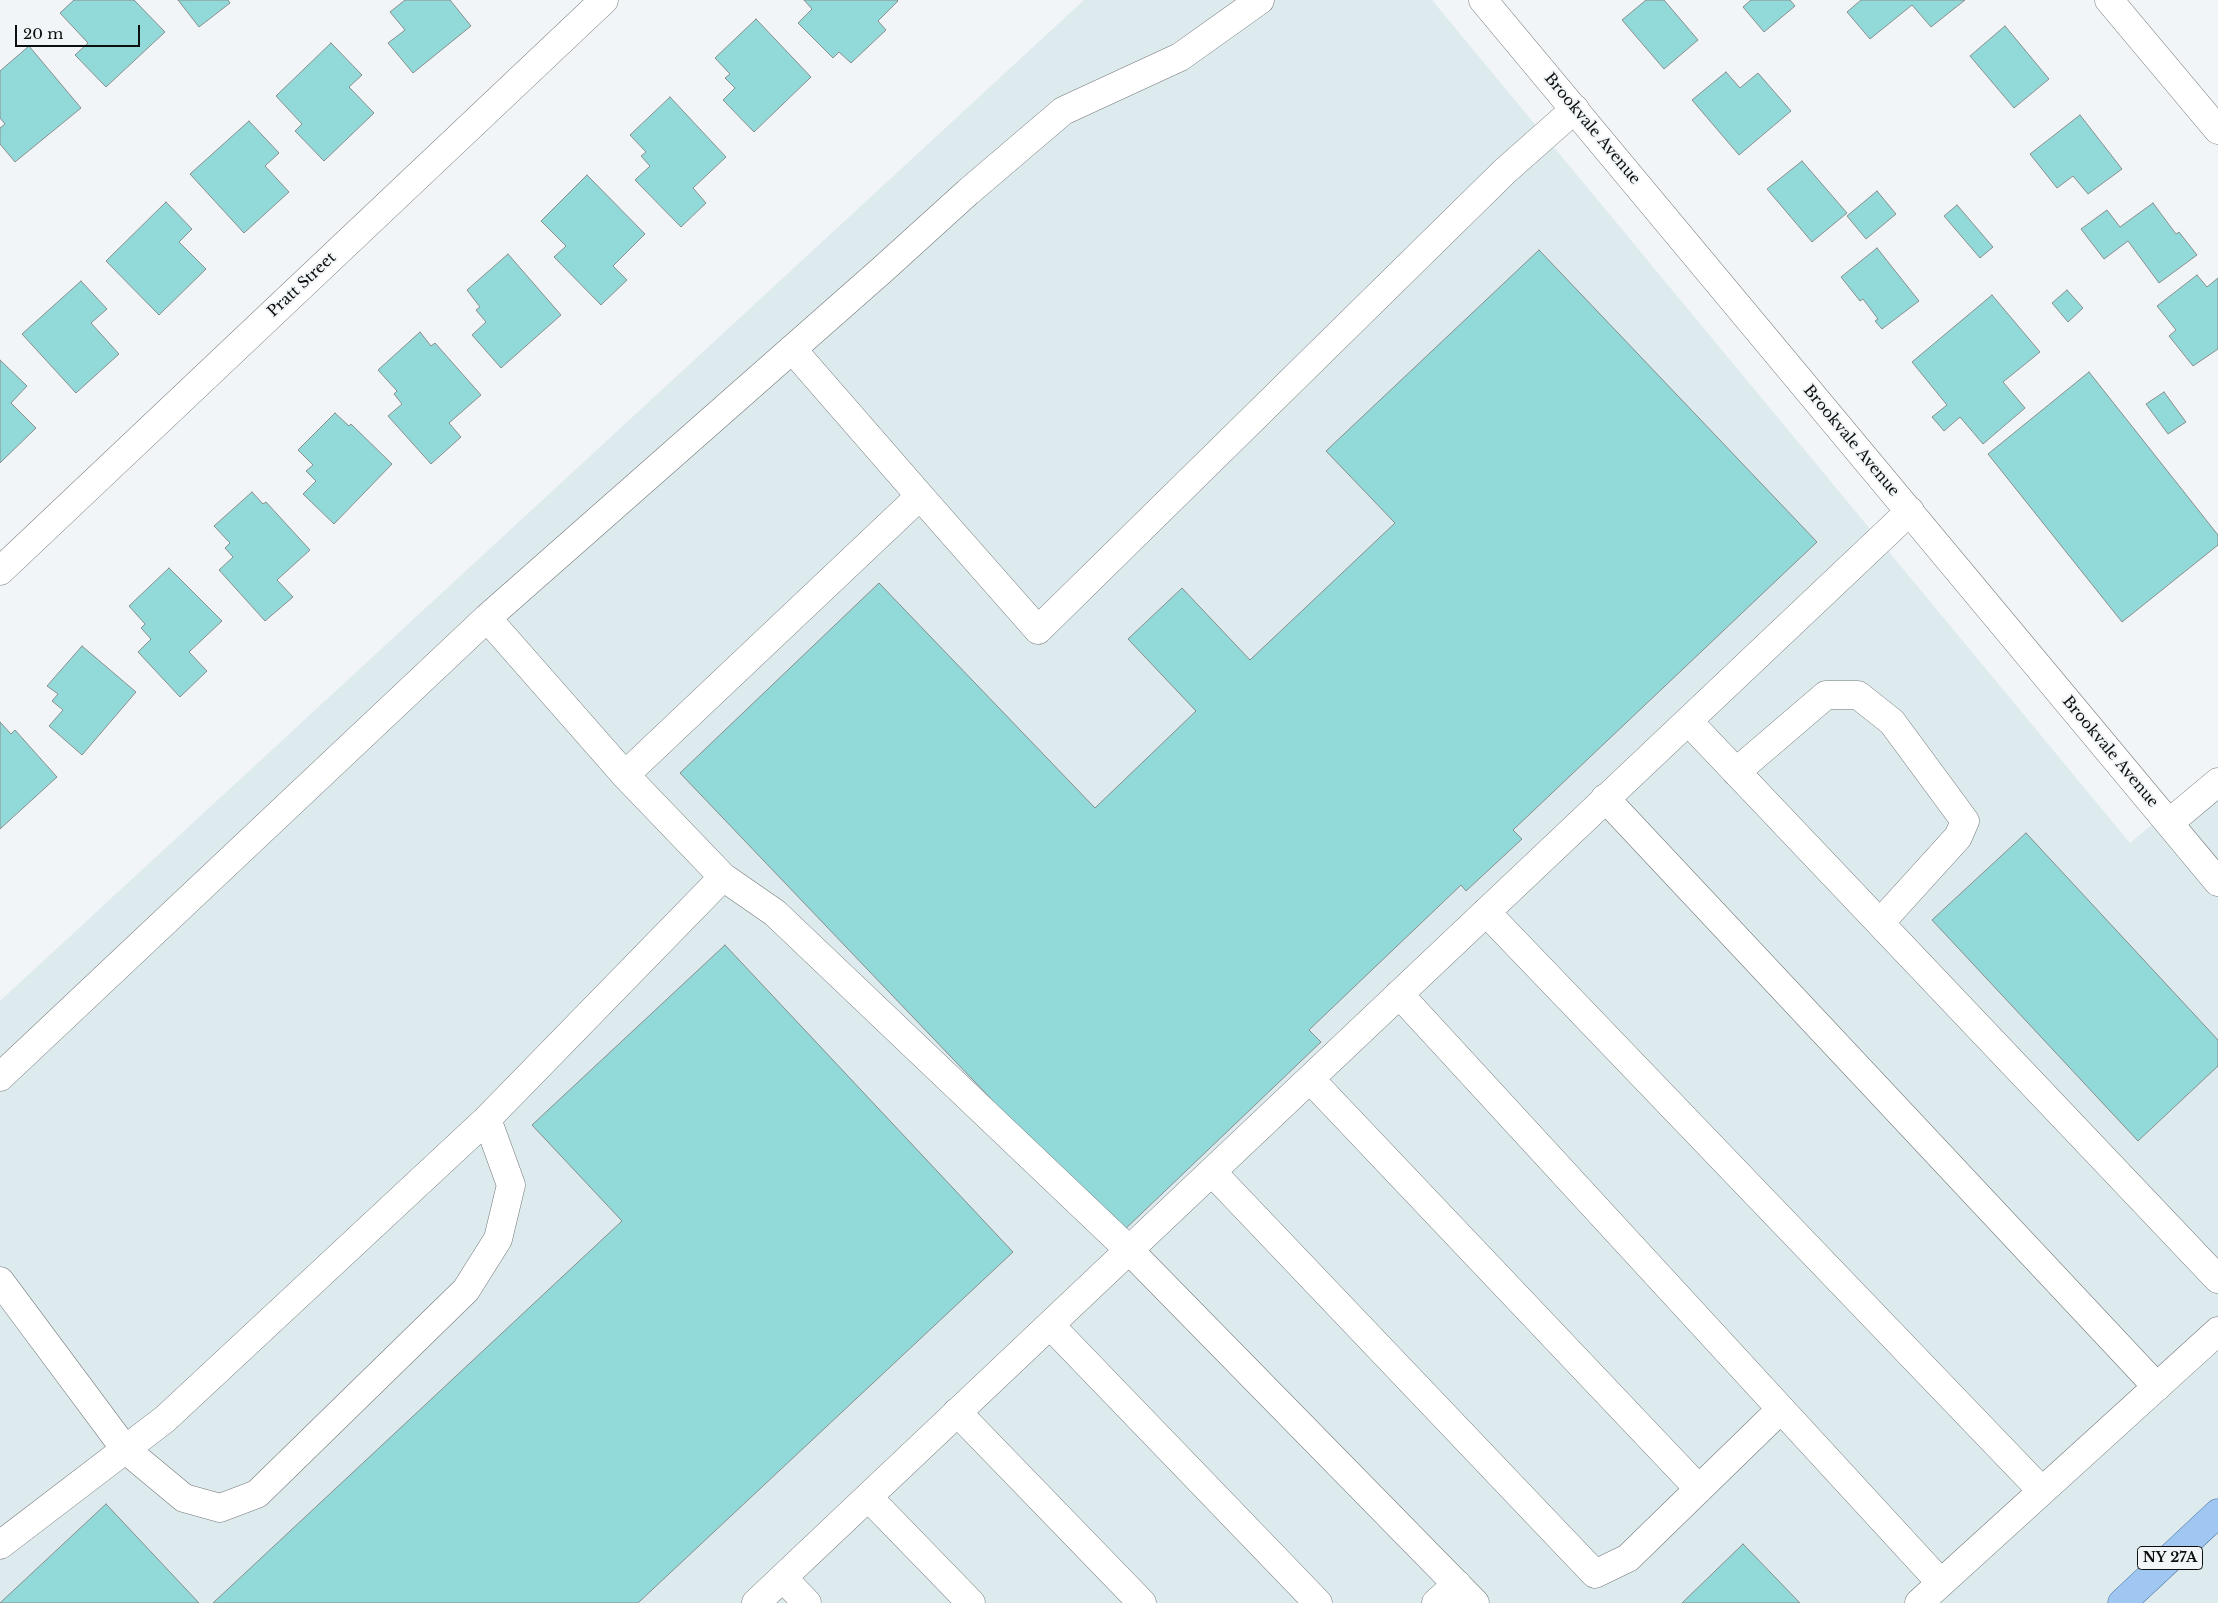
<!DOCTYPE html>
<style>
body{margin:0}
#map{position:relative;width:2218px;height:1603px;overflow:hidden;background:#f1f5f7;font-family:"Libre Baskerville",serif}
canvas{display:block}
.scale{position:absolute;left:15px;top:25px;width:125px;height:22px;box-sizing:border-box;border:2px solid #0d0f0f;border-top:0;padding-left:6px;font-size:15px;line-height:18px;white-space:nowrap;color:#0d0f0f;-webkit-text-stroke:4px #f1f5f7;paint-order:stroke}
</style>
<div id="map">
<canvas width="2218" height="1603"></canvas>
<div class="scale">20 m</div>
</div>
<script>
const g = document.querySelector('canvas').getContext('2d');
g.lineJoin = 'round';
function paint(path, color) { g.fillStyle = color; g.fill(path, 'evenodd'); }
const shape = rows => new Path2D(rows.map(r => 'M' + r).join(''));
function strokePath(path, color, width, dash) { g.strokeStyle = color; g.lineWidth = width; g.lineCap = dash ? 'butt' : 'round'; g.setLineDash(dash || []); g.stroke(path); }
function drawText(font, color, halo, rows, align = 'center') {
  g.font = font + ' "Libre Baskerville",serif'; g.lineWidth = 4; g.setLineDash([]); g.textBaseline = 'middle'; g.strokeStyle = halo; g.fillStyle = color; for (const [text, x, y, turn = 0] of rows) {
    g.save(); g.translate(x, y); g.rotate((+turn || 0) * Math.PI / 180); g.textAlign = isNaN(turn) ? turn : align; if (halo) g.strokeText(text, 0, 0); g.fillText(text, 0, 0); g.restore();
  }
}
const built = shape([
 [1084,0,1432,0,2130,843,2218,769,2218,1603,0,1603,0,1001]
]);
const building = shape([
 [74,0,134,0,165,32,106,87,75,55,88,43,60,13,74,0],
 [178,0,228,0,230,3,199,27,178,0],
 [405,0,450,0,471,26,413,73,388,43,405,30,390,12,405,0],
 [804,0,897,0,898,1,878,21,886,30,851,63,839,52,833,58,798,23,812,9,804,0],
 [1646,0,1664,0,1698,40,1664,69,1622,20,1646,0],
 [1751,0,1790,0,1795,6,1764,32,1743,7,1751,0],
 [1861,0,1965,0,1931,27,1912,5,1870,39,1847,12,1861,0],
 [756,19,811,77,754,132,723,100,735,88,725,78,730,74,715,58,756,19],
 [2005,26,2049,79,2014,108,1970,56,2005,26],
 [331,43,362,75,349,87,374,113,324,161,295,131,302,124,276,96,331,43],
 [29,46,81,108,15,162,0,144,0,128,5,124,0,118,0,71,29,46],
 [1726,72,1740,88,1758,73,1791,111,1739,155,1692,100,1726,72],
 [670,97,726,157,693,188,706,203,681,227,635,180,650,166,641,156,646,152,630,135,670,97],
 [2080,115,2122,169,2088,194,2073,176,2057,188,2030,154,2080,115],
 [249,121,279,153,265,166,289,192,244,233,190,174,249,121],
 [1802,161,1847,213,1812,242,1767,189,1802,161],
 [587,175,645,234,613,266,627,280,601,305,554,257,566,246,541,221,587,175],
 [1877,191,1896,214,1866,239,1847,216,1877,191],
 [166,202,192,229,179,242,206,269,159,315,106,261,166,202],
 [2153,203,2176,234,2179,232,2197,255,2159,283,2128,241,2104,259,2081,229,2107,210,2120,227,2153,203],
 [1957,205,1993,247,1980,258,1944,216,1957,205],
 [1877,248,1919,301,1882,329,1875,321,1878,319,1863,299,1860,301,1841,277,1877,248],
 [1539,250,1817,542,1513,830,1522,839,1466,891,1461,885,1309,1030,1321,1042,1120,1234,680,773,879,583,1095,808,1196,711,1128,639,1182,588,1250,660,1395,523,1326,451,1539,250],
 [508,254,561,315,501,368,472,335,486,322,476,310,480,307,467,290,508,254],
 [2197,275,2207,287,2218,278,2218,349,2193,366,2169,336,2176,330,2157,306,2197,275],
 [81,281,107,309,91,323,119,354,76,393,22,334,81,281],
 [2067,290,2083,308,2068,322,2052,303,2067,290],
 [1992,295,2040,352,2003,382,2025,408,1983,444,1960,417,1944,431,1932,417,1947,405,1912,362,1992,295],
 [420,332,431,346,435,343,481,395,449,423,461,437,431,464,388,416,402,404,394,394,397,391,378,370,420,332],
 [0,360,27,386,11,403,36,428,0,463,0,360],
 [2089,372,2218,535,2218,545,2122,622,1988,454,2089,372],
 [2164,392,2186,422,2168,434,2146,404,2164,392],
 [335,413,349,426,351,424,392,464,334,524,303,494,316,481,306,471,313,465,298,450,335,413],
 [252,492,263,504,266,502,310,550,277,580,293,597,265,621,219,570,233,557,225,548,230,543,214,526,252,492],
 [169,568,222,621,189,652,207,671,180,697,138,652,151,639,141,628,145,624,129,606,169,568],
 [82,646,136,692,82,755,49,726,63,710,52,701,58,694,47,686,82,646],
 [0,722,11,734,15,730,57,777,0,829,0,722],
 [2026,833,2218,1040,2218,1066,2138,1141,1932,920,2026,833],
 [725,945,1013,1252,638,1603,213,1603,622,1221,532,1125,725,945],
 [106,1504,199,1603,0,1603,106,1504],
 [1743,1544,1800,1603,1682,1603,1743,1544]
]);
const minor = shape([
 [1483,0,2218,882],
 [2109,0,2218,130],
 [792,349,920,496],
 [0,571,604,0],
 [487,618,625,775],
 [1688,721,2218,1279],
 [1736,772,1826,695,1858,695,1892,722,1965,821,1958,837,1880,923],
 [1605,798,2157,1387],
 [2169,823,2218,782],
 [723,877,625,775,920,496,1038,630,1505,171,1575,109],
 [1486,912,2042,1491],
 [1399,994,1941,1583],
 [0,1077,487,618,882,270,968,192,1063,111,1180,57,1260,0],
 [1310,1079,1699,1489],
 [1212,1172,1595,1574,1628,1558,1781,1409],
 [0,1281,125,1449,184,1498,220,1508,257,1494,466,1290,498,1239,511,1185,487,1119],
 [1050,1325,1318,1603],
 [957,1412,1142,1603],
 [868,1497,971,1603],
 [0,1545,165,1419,487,1119,723,877,775,913,1129,1250,1475,1603],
 [783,1578,807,1603],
 [756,1603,1910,511],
 [1436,1603,1457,1584],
 [1919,1603,2218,1331]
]);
const major = shape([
 [2122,1603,2218,1513]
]);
const shields = [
 [2170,1558,65]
];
const shieldNames = [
 ["NY 27A",2170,1558]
];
const streetNames = [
 ["Brookvale Avenue",1592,129,50],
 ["Pratt Street",302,285,-43],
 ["Brookvale Avenue",1851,441,50],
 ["Brookvale Avenue",2110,752,50]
];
paint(built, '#ddeaee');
paint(building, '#92d9d9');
strokePath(building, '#898e8d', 1);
strokePath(minor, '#747879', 29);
strokePath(major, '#446e9c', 29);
strokePath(minor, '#fff', 28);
strokePath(major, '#a0c7f1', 28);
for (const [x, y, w] of shields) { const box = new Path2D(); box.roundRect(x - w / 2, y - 11.5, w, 23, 4); g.fillStyle = '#f1f5f7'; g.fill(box); strokePath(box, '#0d0f0f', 1); }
drawText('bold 14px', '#0d0f0f', null, shieldNames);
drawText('15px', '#0d0f0f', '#f1f5f7', streetNames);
</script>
